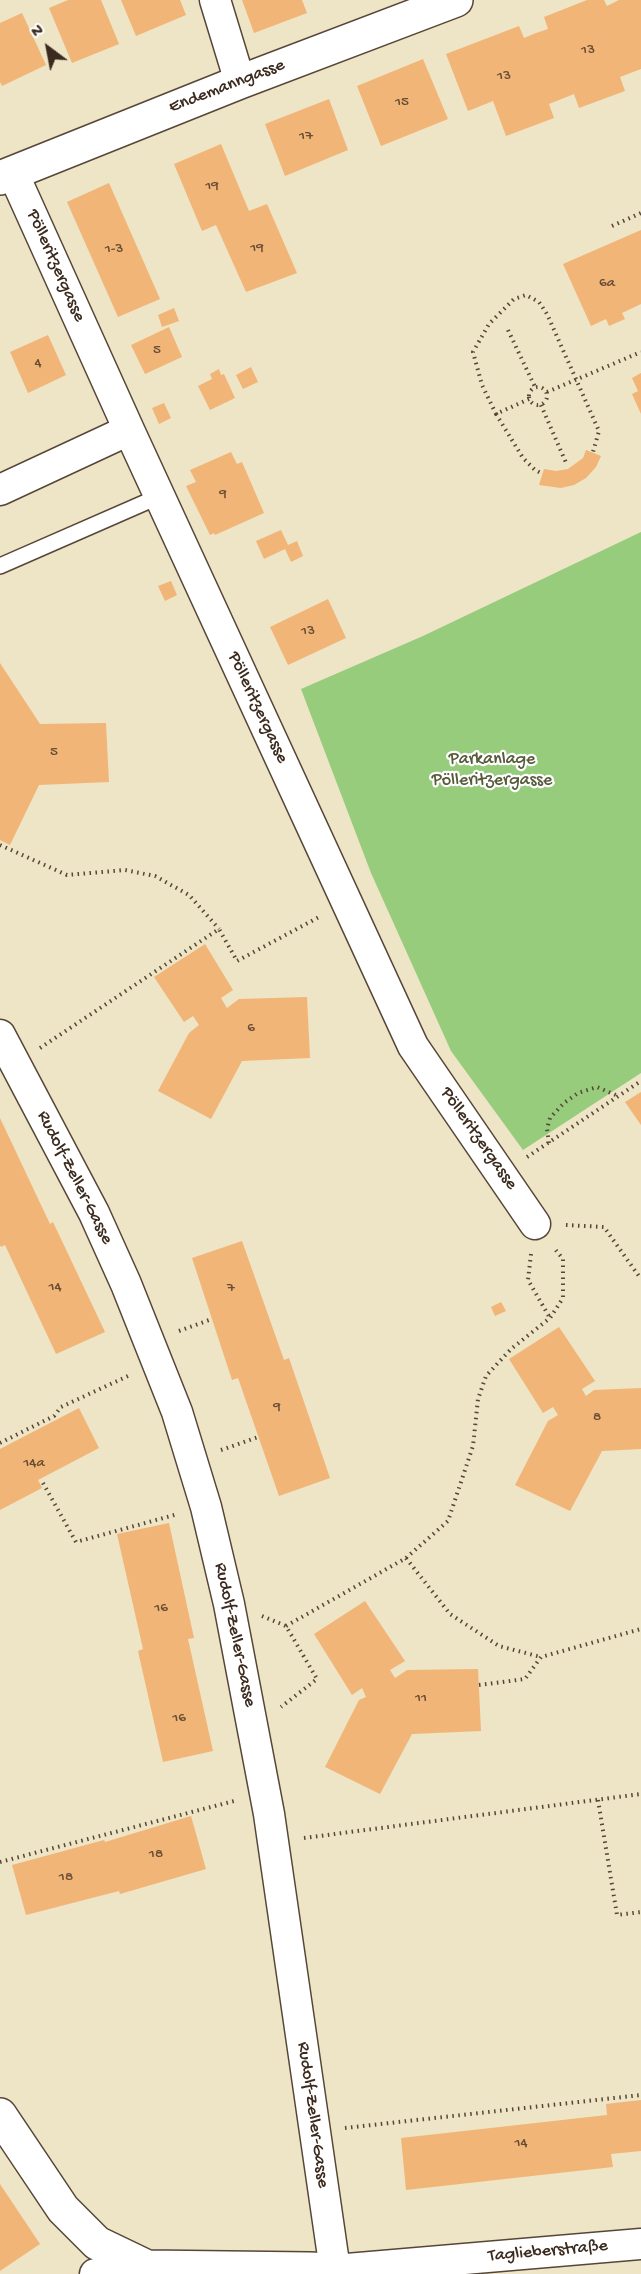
<!DOCTYPE html>
<meta charset="utf-8">
<style>
body{margin:0}
#map{position:relative;width:641px;height:2274px;overflow:hidden;background:#eee4c6;font-family:"Gochi Hand",sans-serif}
canvas{display:block}
.north{position:absolute;left:18px;top:18px;width:60px;height:60px;-webkit-text-stroke:4px #fff;paint-order:stroke;rotate:328deg;font-size:16px;font-weight:700;line-height:24px;text-align:center;color:#3b2a1e}
.north::after{content:'';display:block;margin:auto;width:21px;height:27px;background:#3b2a1e;clip-path:polygon(50% 0,100% 100%,50% 72%,0 100%)}
</style>
<div id="map">
<canvas width="641" height="2274"></canvas>
<div class="north">N</div>
</div>
<script>
const g = document.querySelector('canvas').getContext('2d');
g.lineJoin = 'round';
function paint(path, color) { g.fillStyle = color; g.fill(path, 'evenodd'); }
const shape = rows => new Path2D(rows.map(r => 'M' + r).join(''));
function strokePath(path, color, width, dash) { g.strokeStyle = color; g.lineWidth = width; g.lineCap = dash ? 'butt' : 'round'; g.setLineDash(dash || []); g.stroke(path); }
function drawText(font, color, halo, rows, align = 'center') {
  g.font = font + ' "Gochi Hand",sans-serif'; g.lineWidth = 4.5; g.setLineDash([]); g.textBaseline = 'middle'; g.strokeStyle = halo; g.fillStyle = color; for (const [text, x, y, turn = 0] of rows) {
    g.save(); g.translate(x, y); g.rotate((+turn || 0) * Math.PI / 180); g.textAlign = isNaN(turn) ? turn : align; if (halo) g.strokeText(text, 0, 0); g.fillText(text, 0, 0); g.restore();
  }
}
const green = shape([
 [641,532,641,1073,523,1150,451,1051,371,873,301,689,423,636]
]);
const building = shape([
 [68,0,101,0,119,44,72,63,49,8],
 [121,0,180,0,186,15,136,36],
 [242,0,302,0,307,13,254,33],
 [587,0,604,0,607,6,619,0,641,0,641,69,620,77,625,91,579,108,574,94,549,104,554,118,506,136,493,101,468,111,446,54,519,26,524,38,536,33,548,29,544,17],
 [22,13,46,65,2,86,0,82,0,23],
 [423,59,448,119,381,146,357,86],
 [329,99,348,150,285,176,265,124],
 [221,144,249,211,267,204,297,273,246,292,216,225,202,231,174,164],
 [109,183,160,299,118,317,67,202],
 [641,230,641,304,622,313,625,319,609,326,606,319,591,326,563,264],
 [174,308,179,321,162,327,158,315],
 [169,327,182,357,145,374,131,345],
 [48,335,66,375,28,393,10,352],
 [251,367,258,382,243,389,236,375],
 [219,369,221,375,224,374,235,398,210,410,198,386,212,379,210,374],
 [641,373,641,414,632,394,638,391,632,378],
 [164,403,171,418,159,424,152,408],
 [586,450,601,456,596,467,586,478,574,485,561,488,539,485,544,469,556,471,568,469,583,458],
 [231,452,237,464,242,462,264,513,215,535,214,533,210,535,186,486,196,482,190,470],
 [281,530,288,545,297,541,303,556,291,562,285,549,264,559,256,541],
 [171,581,177,595,165,601,158,586],
 [328,599,346,638,288,665,270,627],
 [0,663,40,724,106,723,109,782,39,785,10,845,0,840],
 [205,944,233,990,221,998,227,1008,239,999,307,997,310,1058,242,1061,211,1119,158,1091,189,1033,199,1025,193,1016,184,1022,154,977],
 [641,1092,641,1125,625,1102],
 [0,1118,50,1224,53,1222,105,1332,56,1354,5,1245,1,1247,0,1245],
 [242,1241,284,1360,289,1358,330,1478,279,1496,238,1378,232,1380,192,1258],
 [501,1302,506,1311,495,1316,491,1307],
 [559,1327,595,1381,582,1389,586,1396,594,1390,641,1388,641,1449,602,1451,570,1511,515,1485,548,1421,558,1415,553,1407,543,1413,509,1359],
 [79,1408,99,1448,38,1480,42,1488,0,1510,0,1449],
 [169,1523,194,1638,188,1639,213,1751,163,1762,138,1651,143,1649,117,1534],
 [365,1601,405,1661,390,1670,395,1678,407,1670,478,1669,481,1731,412,1734,380,1794,325,1767,359,1700,366,1697,362,1688,352,1695,314,1634],
 [191,1816,206,1869,120,1894,119,1891,26,1915,12,1865,104,1840,105,1842],
 [641,2100,641,2151,611,2154,613,2167,406,2190,401,2138,607,2115,606,2104],
 [0,2184,40,2244,0,2271]
]);
const path = shape([
 [612,226,641,213],
 [508,330,535,387],
 '529 396a9 9 0 1 1 18 0a9 9 0 1 1-18 0Z',
 [547,392,641,352],
 [529,399,496,414,482,385,473,352,489,324,514,299,526,295,539,302,547,314,599,431,593,452],
 [541,405,567,465],
 [496,414,523,458,535,470,543,474],
 [0,845,67,875,125,870,155,876,189,895,219,929],
 [40,1048,219,929,237,961,321,916],
 [549,1143,547,1129,550,1118,564,1103,578,1093,597,1087,618,1096],
 [527,1157,641,1081],
 [566,1225,604,1227,641,1279],
 [531,1254,528,1280,550,1318],
 [179,1331,212,1319],
 [0,1443,54,1416,61,1407,128,1376],
 [221,1450,258,1437],
 [43,1483,76,1542,178,1514],
 [406,1558,448,1521,473,1446,478,1399,486,1376,511,1349,550,1318,563,1298,563,1259,554,1248],
 [262,1616,286,1626,317,1679,281,1707],
 [286,1626,406,1558,450,1614,499,1646,541,1657],
 [479,1685,525,1679,541,1657,641,1629],
 [598,1800,617,1915,641,1912],
 [304,1838,641,1794],
 [0,1862,234,1801],
 [345,2128,641,2095]
]);
const service = shape([
 [0,566,160,496]
]);
const minor = shape([
 [215,0,240,82],
 [13,173,129,430,413,1046,535,1224],
 [0,490,129,430],
 [0,1035,94,1213,126,1284,177,1412,206,1507,229,1604,269,1814,335,2270,641,2244],
 [95,2274,147,2267]
]);
const tertiary = shape([
 [0,178,240,82,456,0],
 [0,2115,63,2209,97,2243,147,2267,309,2269,335,2270,336,2274]
]);
const numberNames = [
 ["13",588,51],
 ["13",504,77],
 ["15",402,103],
 ["17",306,137],
 ["19",212,187],
 ["19",257,249],
 ["1-3",114,250],
 ["6a",607,284],
 ["5",157,351],
 ["4",38,364],
 ["9",223,495],
 ["13",308,632],
 ["5",54,753],
 ["6",251,1029],
 ["14",55,1288],
 ["7",231,1289],
 ["9",277,1408],
 ["8",597,1418],
 ["14a",34,1464],
 ["16",161,1609],
 ["11",421,1699],
 ["16",179,1719],
 ["18",156,1855],
 ["18",66,1878],
 ["14",521,2144]
];
const streetNames = [
 ["Endemanngasse",227,87,-21],
 ["Pölleritzergasse",55,266,66],
 ["Pölleritzergasse",257,708,65],
 ["Pölleritzergasse",478,1139,55],
 ["Rudolf-Zeller-Gasse",74,1178,63],
 ["Rudolf-Zeller-Gasse",234,1635,78],
 ["Rudolf-Zeller-Gasse",312,2115,82],
 ["Taglieberstraße",548,2252,-5]
];
const parkNames = [
 ["Parkanlage",492,760],
 ["Pölleritzergasse",492,781]
];
paint(green, '#97cc7d');
paint(building, '#f1b577');
strokePath(service, '#564637', 18);
strokePath(minor, '#564637', 33);
strokePath(tertiary, '#564637', 36);
strokePath(path, '#564637', 4, [1.5, 4.5]);
strokePath(service, '#fff', 15);
strokePath(minor, '#fff', 30);
strokePath(tertiary, '#fff', 33);
drawText('15px', '#684d34', null, numberNames);
drawText('18px', '#3b2a1e', '#fff', streetNames);
drawText('18px', '#575b3a', '#fff', parkNames);
</script>
